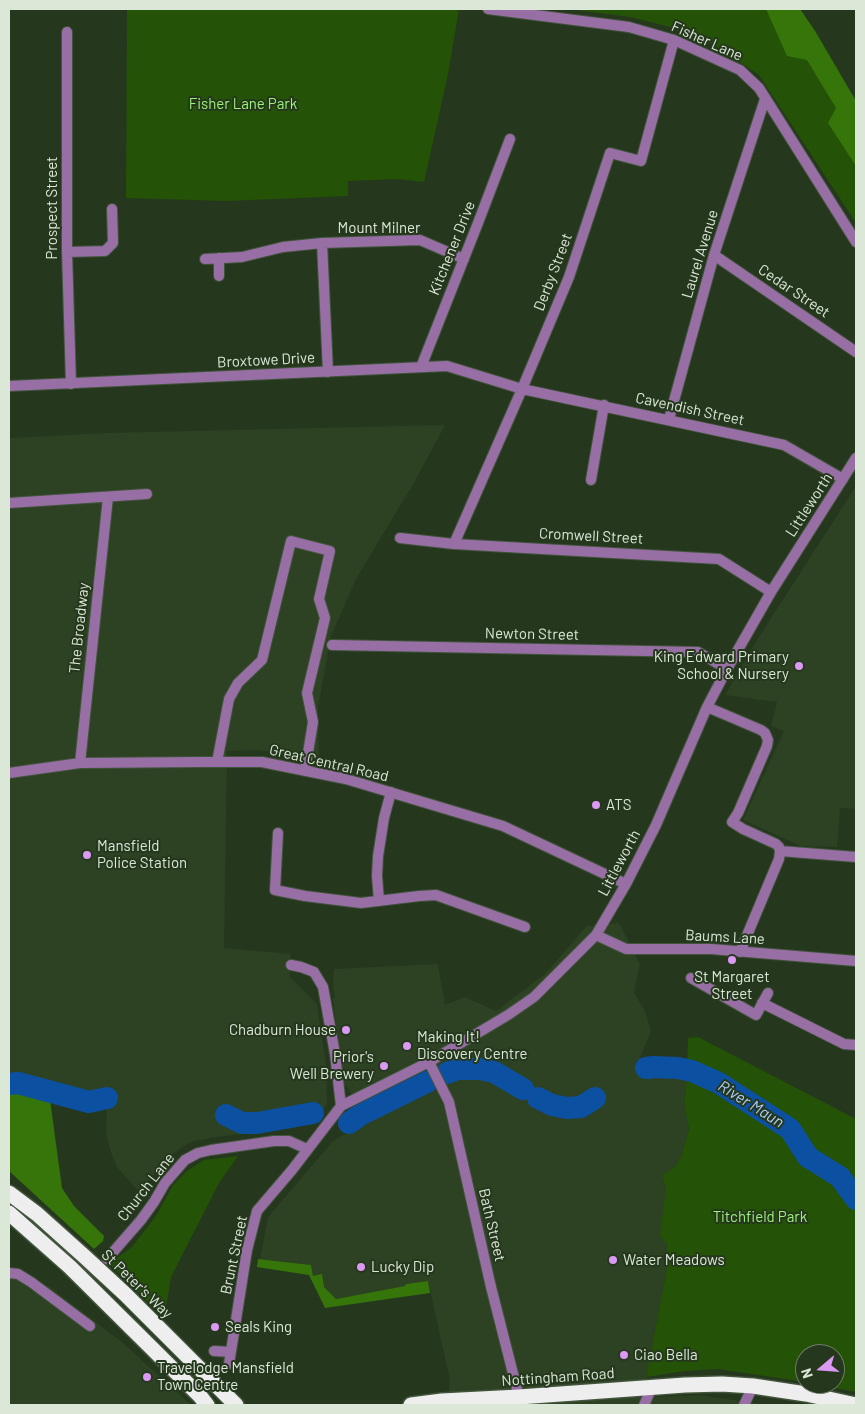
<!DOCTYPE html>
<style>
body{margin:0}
#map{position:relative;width:865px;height:1414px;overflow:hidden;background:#25381e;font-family:Barlow,sans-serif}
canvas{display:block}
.frame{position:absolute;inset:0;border:10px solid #dce8d7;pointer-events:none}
.north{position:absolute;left:795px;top:1344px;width:50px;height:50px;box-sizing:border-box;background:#25381e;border:1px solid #6e7e68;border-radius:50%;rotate:252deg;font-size:14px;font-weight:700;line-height:20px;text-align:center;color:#dce8d7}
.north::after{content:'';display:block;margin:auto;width:18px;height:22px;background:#dc99f4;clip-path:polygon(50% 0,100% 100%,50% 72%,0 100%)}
</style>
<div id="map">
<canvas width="865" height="1414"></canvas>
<div class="frame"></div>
<div class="north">N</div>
</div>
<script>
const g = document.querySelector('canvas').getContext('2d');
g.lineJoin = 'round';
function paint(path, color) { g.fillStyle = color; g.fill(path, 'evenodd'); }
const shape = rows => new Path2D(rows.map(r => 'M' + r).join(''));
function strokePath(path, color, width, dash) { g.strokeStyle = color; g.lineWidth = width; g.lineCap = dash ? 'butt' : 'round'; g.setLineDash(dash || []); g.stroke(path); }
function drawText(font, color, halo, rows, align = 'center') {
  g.font = font + ' Barlow,sans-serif'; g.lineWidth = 4; g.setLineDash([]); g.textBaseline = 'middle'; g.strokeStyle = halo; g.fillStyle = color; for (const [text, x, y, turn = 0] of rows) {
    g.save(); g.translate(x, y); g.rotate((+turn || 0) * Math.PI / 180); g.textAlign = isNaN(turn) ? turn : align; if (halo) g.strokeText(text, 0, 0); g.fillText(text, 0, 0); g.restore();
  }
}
const built = shape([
 [445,425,415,481,356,579,331,636,318,707,319,759,258,750,227,751,224,948,291,954,289,976,317,1004,326,1064,327,1104,316,1118,305,1124,294,1128,216,1137,194,1141,187,1144,163,1161,141,1194,117,1167,110,1150,106,1132,107,1106,106,1092,82,1095,23,1077,9,1076,9,438,108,433],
 [856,486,856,809,840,808,837,847,801,846,743,820,784,731,771,726,777,702,725,695,759,637],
 [619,923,640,964,634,993,644,1009,651,1031,638,1063,645,1076,668,1074,687,1078,684,1102,689,1129,681,1157,674,1168,663,1175,666,1189,667,1269,646,1377,656,1397,699,1395,767,1405,448,1405,450,1380,428,1281,406,1284,406,1286,336,1299,313,1276,311,1265,260,1259,268,1217,333,1141,366,1122,348,1088,342,1081,333,998,335,998,333,984,334,969,438,964,445,1005,465,997,496,1011,545,974,587,926],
 [9,1278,14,1278,48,1286,123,1343,191,1405,9,1405]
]);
const green = shape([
 [127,9,459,9,448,74,424,182,397,179,348,181,348,196,226,201,126,198],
 [568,9,800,9,815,31,856,101,856,223,759,75,714,45,674,28,630,17],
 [698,1037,856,1119,856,1392,814,1384,835,1384,835,1354,805,1354,805,1382,718,1369,685,1371,646,1377,667,1269,667,1244,660,1236,666,1189,662,1175,674,1168,681,1157,689,1129,684,1102,687,1078,688,1038],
 [238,1156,219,1183,171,1277,166,1307,152,1306,109,1264,132,1247,156,1216,173,1185,187,1171,204,1160]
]);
const forest = shape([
 [766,9,800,9,815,31,856,101,856,166,828,123,836,108,807,60,787,56],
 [9,1076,23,1077,48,1085,62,1188,74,1206,104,1236,103,1241,94,1249,9,1171],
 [258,1259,311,1265,313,1276,322,1274,324,1287,336,1299,405,1286,406,1284,428,1281,430,1293,325,1308,309,1275,257,1267]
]);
const river = shape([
 [646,1068,654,1067,678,1068,692,1071,719,1083,790,1129,808,1157,840,1177,856,1199],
 [447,1073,457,1069,480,1069,494,1072,523,1089],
 [9,1084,18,1083,89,1102,107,1098],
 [538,1098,552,1105,567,1108,581,1107,595,1098],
 [226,1115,242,1123,257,1123,313,1113],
 [349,1123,360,1115,427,1082]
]);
const street = shape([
 [488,9,629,27,674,40,740,70,759,88,856,242],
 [67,32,67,252,71,384],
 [322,243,328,372],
 [67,252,105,251,113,243,112,209],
 [714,255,856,352],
 [219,258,219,276],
 [205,259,242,257,283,247,322,243,420,240,464,259],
 [421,367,478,223,510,139],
 [9,386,447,366,522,389,784,445,843,479],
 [669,419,714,255,765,99],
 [591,480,604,405],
 [9,503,147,494],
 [400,538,454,544,719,559,771,592],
 [454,544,522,389,569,277,610,153,641,161,674,40],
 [332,645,698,652,727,669],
 [707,707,761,730,765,733,768,740,767,746,738,813,732,822,743,829,776,844,779,847,780,851],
 [217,762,229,699,238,683,262,660,291,541,330,551,319,599,325,618,307,693,313,722,305,771],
 [80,763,108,497],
 [9,773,80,763,200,762,262,762,346,779,503,826,626,884],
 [278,833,275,890,305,896,361,903,419,896,436,895,525,927],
 [780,851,856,857],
 [379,901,377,876,378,856,384,818,391,792],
 [596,935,626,949,711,949,856,961],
 [740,952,779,859,780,851],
 [291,965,301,967,314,972,323,987,335,1054,341,1106],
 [691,978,756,1015,768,993],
 [762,1003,844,1044,856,1045],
 [429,1062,449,1102,491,1287,519,1397],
 [107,1259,141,1220,154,1202,165,1183,185,1160,198,1153,211,1150,274,1141,289,1141,307,1149],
 [9,1273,18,1274,31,1282,90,1326],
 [214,1351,231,1352],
 [229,1364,247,1250,257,1211,292,1170,341,1106,429,1062,508,1015,534,997,596,935,626,884,656,825,707,707,727,669,771,592,856,458],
 [644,1405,652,1387],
 [744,1405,753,1386]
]);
const highway = shape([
 [9,1193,37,1214,85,1257,125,1294,236,1405],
 [9,1213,70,1267,200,1396,207,1405],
 [411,1405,442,1401,519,1397,685,1385,722,1384,753,1386,806,1394,856,1405]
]);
const markers = [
 [799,666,5,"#dc99f4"],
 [596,805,5,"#dc99f4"],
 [87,855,5,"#dc99f4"],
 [732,960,5,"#dc99f4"],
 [346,1030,5,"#dc99f4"],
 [407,1046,5,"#dc99f4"],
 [384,1066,5,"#dc99f4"],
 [613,1260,5,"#dc99f4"],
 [361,1267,5,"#dc99f4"],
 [215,1327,5,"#dc99f4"],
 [624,1355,5,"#dc99f4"],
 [147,1377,5,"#dc99f4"]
];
const streetNames = [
 ["Fisher Lane",707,41,24],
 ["Prospect Street",52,208,-90],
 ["Mount Milner",379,228],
 ["Kitchener Drive",452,248,-68],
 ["Laurel Avenue",700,254,-73],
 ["Derby Street",553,272,-69],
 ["Cedar Street",794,291,34],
 ["Broxtowe Drive",266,360,-3],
 ["Cavendish Street",690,409,12],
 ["Littleworth",809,505,-57],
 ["Cromwell Street",591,536,3],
 ["The Broadway",79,628,-84],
 ["Newton Street",532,634,1],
 ["Great Central Road",329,763,13],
 ["Littleworth",619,863,-62],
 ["Baums Lane",725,937,3],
 ["Church Lane",146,1187,-52],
 ["Bath Street",492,1225,77],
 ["Brunt Street",234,1255,-78],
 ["St Peter's Way",137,1284,44],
 ["Nottingham Road",558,1377,-4]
];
const parkNames = [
 ["Fisher Lane Park",243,104],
 ["Titchfield Park",760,1217]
];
const poiNames = [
 ["King Edward Primary",789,657,"right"],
 ["School & Nursery",789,674,"right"],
 ["ATS",606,805],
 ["Mansfield",97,846],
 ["Police Station",97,863],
 ["St Margaret",732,977,"center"],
 ["Street",732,994,"center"],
 ["Chadburn House",336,1030,"right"],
 ["Making It!",417,1037],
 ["Discovery Centre",417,1054],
 ["Prior's",374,1057,"right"],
 ["Well Brewery",374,1074,"right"],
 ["Water Meadows",623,1260],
 ["Lucky Dip",371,1267],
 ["Seals King",225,1327],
 ["Ciao Bella",634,1355],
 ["Travelodge Mansfield",157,1368],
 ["Town Centre",157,1385]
];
const waterNames = [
 ["River Maun",751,1104,32]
];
paint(built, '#2c4223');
paint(green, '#245207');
paint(forest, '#35750a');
strokePath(river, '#0c50a2', 22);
strokePath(street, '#42543c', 12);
strokePath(highway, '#42543c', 18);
strokePath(street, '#976fa5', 10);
strokePath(highway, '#eee', 15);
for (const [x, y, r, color] of markers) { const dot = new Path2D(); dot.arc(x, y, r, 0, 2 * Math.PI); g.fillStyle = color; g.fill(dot); strokePath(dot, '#25381e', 2); }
drawText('15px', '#dce8d7', '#25381e', streetNames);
drawText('15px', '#9df278', '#25381e', parkNames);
drawText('15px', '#dce8d7', '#25381e', poiNames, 'left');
drawText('italic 16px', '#afcefa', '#25381e', waterNames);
</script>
